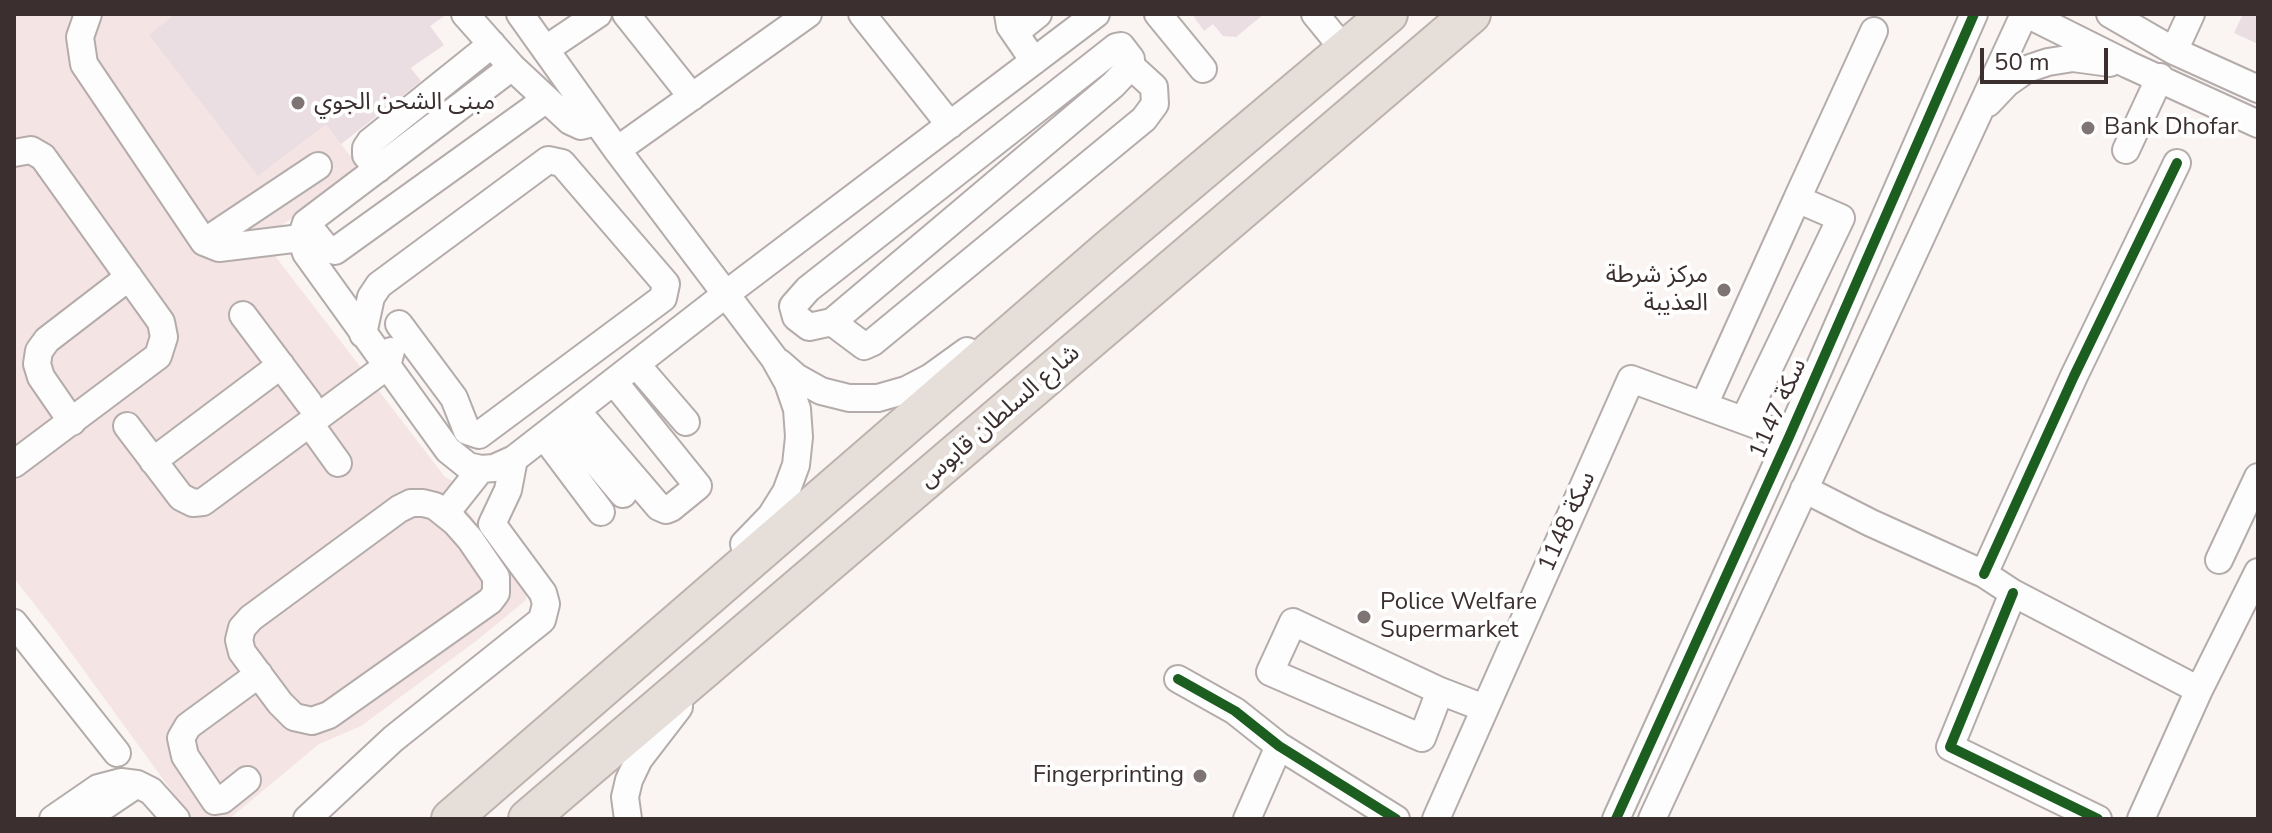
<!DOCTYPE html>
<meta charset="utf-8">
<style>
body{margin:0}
#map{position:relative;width:2272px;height:833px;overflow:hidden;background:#faf4f3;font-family:"Nunito Sans",sans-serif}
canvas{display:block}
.frame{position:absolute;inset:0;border:16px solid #3b2f2f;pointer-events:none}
.scale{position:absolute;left:1980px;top:48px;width:128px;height:36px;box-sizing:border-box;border:4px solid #3b2f2f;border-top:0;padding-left:10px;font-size:24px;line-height:28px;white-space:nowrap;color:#3b2f2f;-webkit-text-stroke:6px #fff;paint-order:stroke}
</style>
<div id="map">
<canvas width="2272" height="833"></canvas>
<div class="frame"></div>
<div class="scale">50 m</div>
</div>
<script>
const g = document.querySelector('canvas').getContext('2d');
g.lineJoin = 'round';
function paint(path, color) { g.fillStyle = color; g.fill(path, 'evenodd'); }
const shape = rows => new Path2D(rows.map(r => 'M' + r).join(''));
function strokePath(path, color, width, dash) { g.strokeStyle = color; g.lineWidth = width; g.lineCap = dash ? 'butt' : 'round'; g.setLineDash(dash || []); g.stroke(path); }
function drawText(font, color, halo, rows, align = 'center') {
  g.font = font + ' "Nunito Sans","Noto Sans Arabic",sans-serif'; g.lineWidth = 8; g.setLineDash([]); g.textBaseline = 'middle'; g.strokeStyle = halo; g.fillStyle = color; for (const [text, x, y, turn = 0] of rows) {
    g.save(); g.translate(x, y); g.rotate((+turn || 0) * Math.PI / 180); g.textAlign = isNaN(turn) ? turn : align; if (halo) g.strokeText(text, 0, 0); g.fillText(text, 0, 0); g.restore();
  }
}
const built = shape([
 [14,14,447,14,430,26,444,45,411,68,421,81,341,144,361,170,272,232,272,252,445,477,475,492,467,510,526,594,526,600,476,641,361,726,319,744,229,819,192,819,59,636,14,578]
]);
const building = shape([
 [175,14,447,14,430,26,444,45,410,68,421,81,341,144,326,124,258,176,149,35],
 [1192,14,1264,14,1236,37,1223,36,1213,24,1204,31],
 [2243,14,2258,14,2258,44,2234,33]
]);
const minor = shape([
 [88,14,80,37,84,64,204,242,219,248,301,238],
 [465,14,512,67,570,121,581,126,597,122],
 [520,14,617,150,774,358,788,383,797,409,799,437,796,465,786,492,771,516,744,544],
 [626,14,692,97],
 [862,14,950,125],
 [1008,14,1010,26,1034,61],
 [1158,14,1203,69],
 [1315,14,1333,36],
 [2110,14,2174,51,2258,89],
 [2037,19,2129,65,2258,124],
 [1023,26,1038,14],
 [1121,46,1131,59,1131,66,1113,85,832,322,809,327,796,317,793,306,808,289,1116,47,1121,46],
 [546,49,598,14],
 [2174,51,2191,14],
 [512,67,306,223,301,238,306,253,448,450,468,466,481,469,494,468,514,459,726,294,1096,14],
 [1988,103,2007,83,2027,69,2048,62,2073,58,2110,63],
 [617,150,808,14],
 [2126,150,2160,77],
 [14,153,31,150,43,157,161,322,164,337,158,356,14,464],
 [378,169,366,155,366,148,370,142,492,44],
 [1797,199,1874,31],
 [306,223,327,249,335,251,545,100],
 [204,242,318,166],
 [243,315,309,403],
 [832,322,864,346,873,342,1144,119,1155,104,1154,87,1131,66],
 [363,334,371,297,379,285,548,160,562,163,666,284,663,298,479,435,467,431,454,398,399,324],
 [780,363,796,377,821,391,849,398,878,398,906,390,931,377,967,351],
 [636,364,686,422],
 [1704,405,1797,199,1841,218,1744,420],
 [577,411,659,507,666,510,671,508,698,486,614,382],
 [72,422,41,377,37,364,39,351,47,340,129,277],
 [562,422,623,494],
 [310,424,338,463],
 [127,426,181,497,193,503,203,502,387,366,391,351],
 [544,436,601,512],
 [153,461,281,365],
 [1804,489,1871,523,1984,574,2013,593,2199,690],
 [411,503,423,503,435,506,455,522,470,539,496,577,496,593,490,601,329,715,312,721,294,717,280,703,242,652,239,640,242,628,251,618,399,509,411,503],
 [446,513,481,469],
 [2219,560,2258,477],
 [1984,574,2074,376,2177,163],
 [2013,593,1950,747,2098,819],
 [14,623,117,753],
 [1178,679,1235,711,1279,746,1396,819],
 [1440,691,1422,738,1270,672,1293,622,1440,691,1484,708],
 [247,780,222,800,215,801,185,756,181,738,188,726,259,674],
 [53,819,98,788,121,782,137,784,151,791,176,819],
 [85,819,137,784],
 [307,819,393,739,542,620,546,604,543,593,492,524,508,490,514,459],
 [628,819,625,797,629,780,639,759,679,707],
 [1247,819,1279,746],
 [1436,819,1631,379,1789,437],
 [1616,819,1789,437,1974,14],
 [1652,819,2021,21],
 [2141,819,2199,690,2258,572]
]);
const highway = shape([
 [451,819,1109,249,1388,14],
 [528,819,1471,14]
]);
const cycleway = shape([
 [1984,574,2074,376,2177,163],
 [2013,593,1950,747,2098,819],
 [1178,679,1235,711,1279,746,1396,819],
 [1616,819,1789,437,1974,14]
]);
const markers = [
 [298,103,8,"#7e7474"],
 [2088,128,8,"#7e7474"],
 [1724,290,8,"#7e7474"],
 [1364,617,8,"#7e7474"],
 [1200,776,8,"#7e7474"]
];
const poiNames = [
 ["مبنى الشحن الجوي",314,103],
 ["Bank Dhofar",2104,128],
 ["مركز شرطة",1708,276,"right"],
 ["العذيبة",1708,304,"right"],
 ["Police Welfare",1380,603],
 ["Supermarket",1380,631],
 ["Fingerprinting",1184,776,"right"]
];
const streetNames = [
 ["سكة 1147",1779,409,-66],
 ["شارع السلطان قابوس",1000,417,-41],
 ["سكة 1148",1568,522,-66]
];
paint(built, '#f4e4e3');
paint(building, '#ebdee3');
strokePath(minor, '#b4acab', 30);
strokePath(highway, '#beb2ac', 42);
strokePath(minor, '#fefdfd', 26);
strokePath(highway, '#e6ded9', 38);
strokePath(cycleway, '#1b5e20', 10);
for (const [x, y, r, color] of markers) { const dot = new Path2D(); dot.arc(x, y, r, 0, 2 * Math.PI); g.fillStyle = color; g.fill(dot); strokePath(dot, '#fff', 3); }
drawText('24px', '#3b2f2f', '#fff', poiNames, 'left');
drawText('24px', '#3b2f2f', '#fff', streetNames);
</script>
